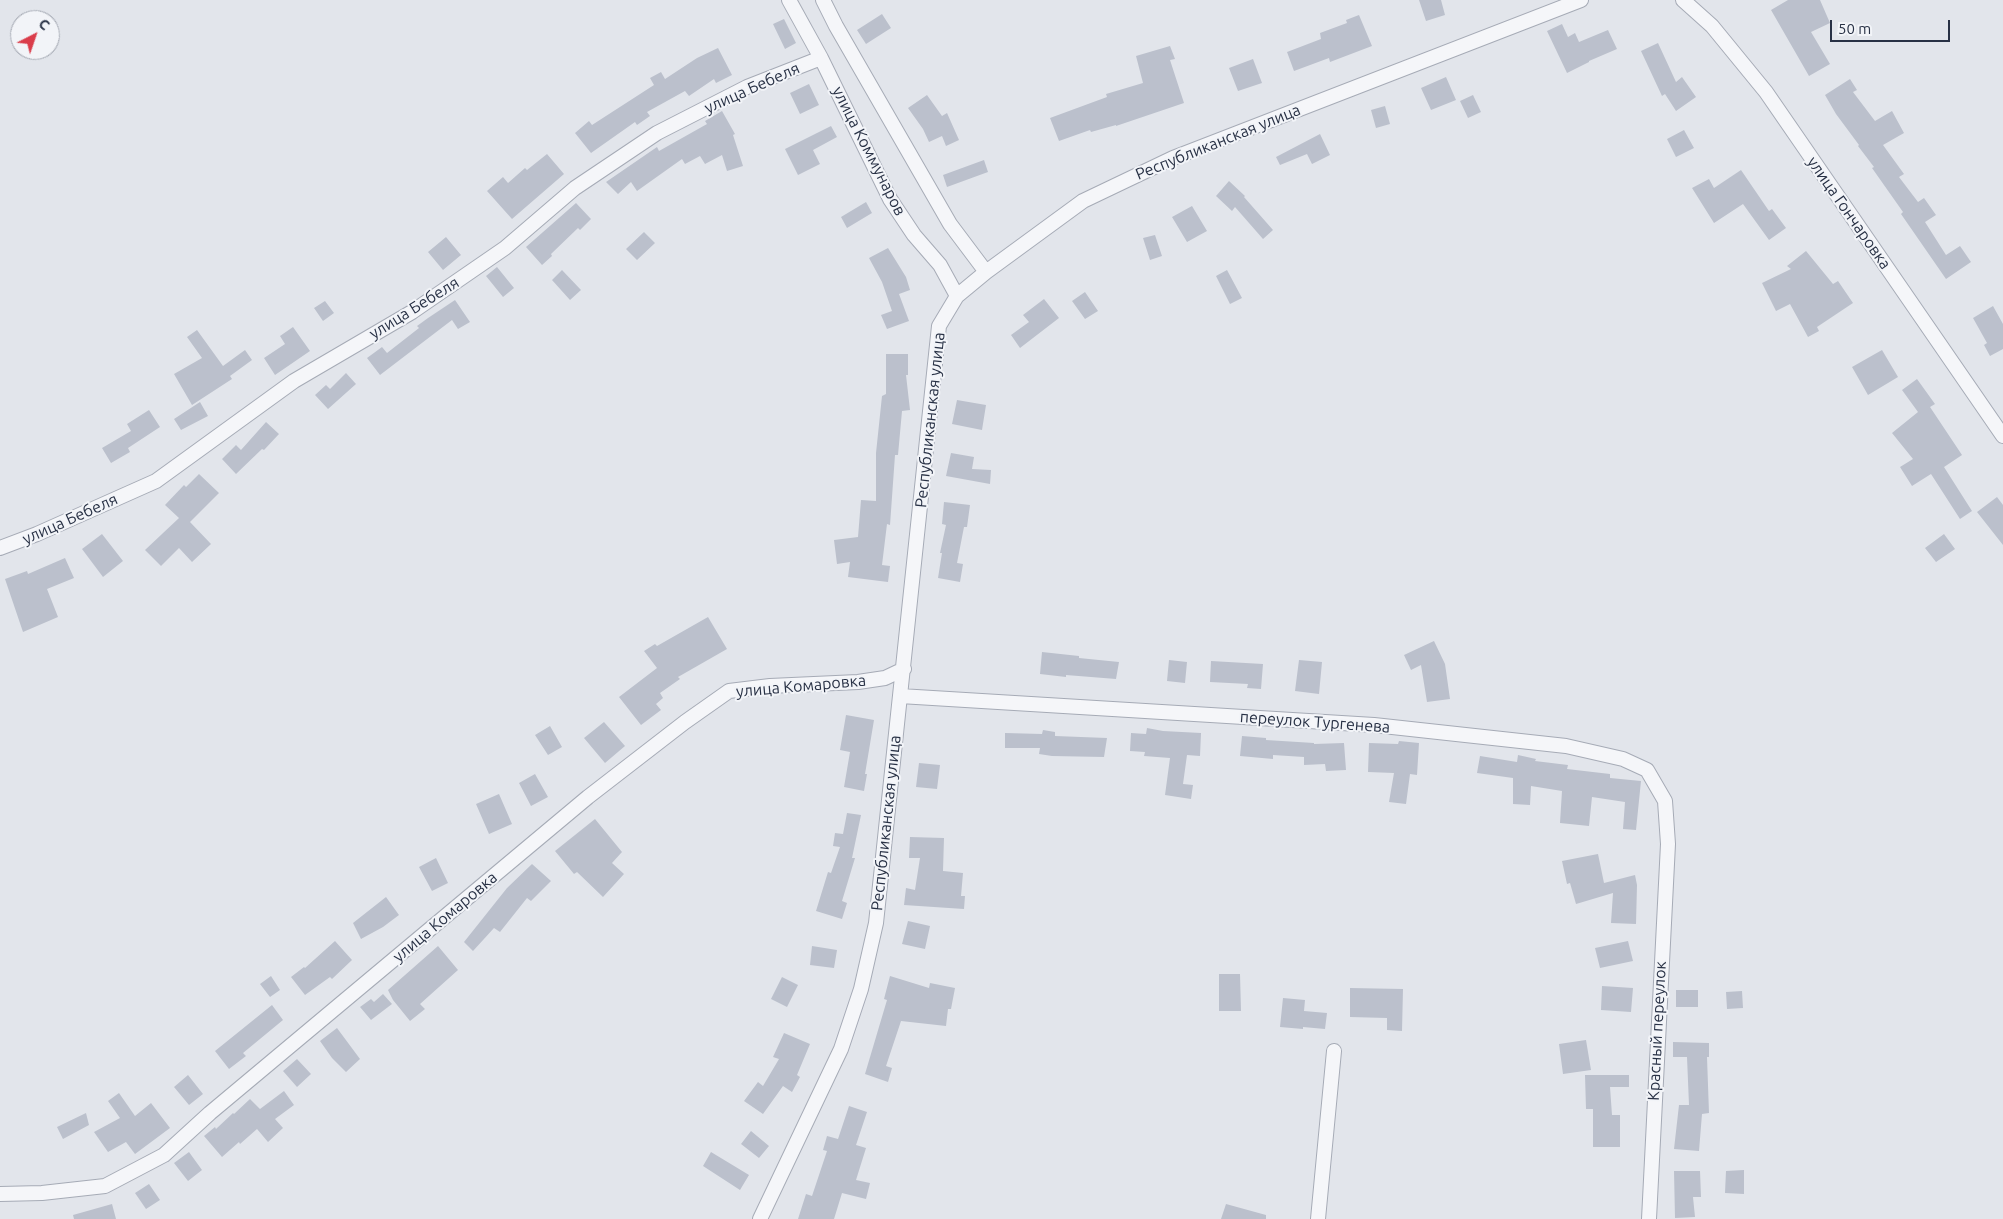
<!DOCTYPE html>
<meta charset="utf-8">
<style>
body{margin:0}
#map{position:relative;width:2003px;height:1219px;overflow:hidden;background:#e2e5eb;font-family:Ubuntu,sans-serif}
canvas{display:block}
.north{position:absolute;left:10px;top:10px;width:50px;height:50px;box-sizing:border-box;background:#f2f4f8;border:1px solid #a1a6b0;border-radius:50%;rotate:41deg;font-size:14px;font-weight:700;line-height:20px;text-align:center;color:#283145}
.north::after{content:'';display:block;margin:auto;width:18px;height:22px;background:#da3d4b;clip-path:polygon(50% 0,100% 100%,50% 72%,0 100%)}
.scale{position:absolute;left:1830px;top:20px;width:120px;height:22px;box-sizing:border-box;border:2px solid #283145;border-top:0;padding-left:6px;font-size:15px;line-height:18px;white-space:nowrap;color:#283145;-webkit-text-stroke:4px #f2f4f8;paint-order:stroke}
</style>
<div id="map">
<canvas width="2003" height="1219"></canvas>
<div class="north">С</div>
<div class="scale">50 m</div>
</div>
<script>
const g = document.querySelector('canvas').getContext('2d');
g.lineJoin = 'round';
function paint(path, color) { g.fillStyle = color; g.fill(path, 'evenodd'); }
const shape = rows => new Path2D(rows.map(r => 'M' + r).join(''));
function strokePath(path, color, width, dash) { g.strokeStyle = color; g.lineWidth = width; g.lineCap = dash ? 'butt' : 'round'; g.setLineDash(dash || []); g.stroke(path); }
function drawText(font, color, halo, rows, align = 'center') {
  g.font = font + ' Ubuntu,sans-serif'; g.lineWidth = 4; g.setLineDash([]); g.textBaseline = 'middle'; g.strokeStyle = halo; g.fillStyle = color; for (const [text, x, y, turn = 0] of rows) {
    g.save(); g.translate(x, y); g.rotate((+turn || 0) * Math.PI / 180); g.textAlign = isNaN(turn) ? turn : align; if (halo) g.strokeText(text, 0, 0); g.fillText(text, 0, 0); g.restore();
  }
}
const building = shape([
 [1419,0,1441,0,1445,15,1426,21],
 [1788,0,1820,0,1830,23,1811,32,1830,64,1809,76,1771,10],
 [882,14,891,28,866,44,857,30],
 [1359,15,1372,46,1330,62,1329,58,1294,71,1287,52,1321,39,1320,33,1347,23,1346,20],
 [784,19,796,43,785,49,773,24],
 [1562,24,1568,37,1575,33,1579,42,1608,30,1617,49,1589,61,1589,62,1567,73,1547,31],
 [1658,43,1676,82,1682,77,1696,97,1676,111,1665,94,1662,96,1641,51],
 [1170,46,1175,59,1170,60,1184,103,1116,126,1116,125,1091,132,1090,130,1059,141,1050,118,1107,97,1106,94,1143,83,1136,56],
 [718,48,732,75,716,83,714,79,689,96,685,91,647,112,650,116,637,125,635,122,591,153,575,133,589,121,592,125,654,85,650,78,661,72,665,79,697,58],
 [1253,59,1262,83,1238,91,1229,68],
 [1446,77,1456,100,1431,110,1421,88],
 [1850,79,1857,90,1853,92,1875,121,1892,111,1904,133,1883,145,1904,174,1899,177,1918,202,1924,198,1936,215,1925,222,1946,255,1960,246,1971,262,1946,279,1901,214,1903,212,1872,168,1874,167,1858,146,1859,145,1836,114,1825,95],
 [809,84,819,105,800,114,790,93],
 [927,95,942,116,947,113,959,140,946,146,942,136,929,142,923,129,908,108],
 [1473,95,1481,112,1468,118,1460,101],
 [1385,106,1390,124,1376,128,1371,110],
 [722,111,735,134,733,135,743,166,727,171,722,155,705,164,700,156,685,164,682,159,637,191,631,182,618,194,606,182,657,147,659,151,707,124,705,121],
 [831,126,837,137,813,150,820,164,798,175,785,149],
 [1684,130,1694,148,1676,157,1667,139],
 [1320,134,1330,155,1312,164,1307,154,1280,165,1276,157],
 [547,154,564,174,512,219,487,191,503,177,508,183,525,168,527,170],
 [984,160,988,172,947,187,943,175],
 [1741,170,1769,211,1772,209,1786,228,1769,240,1743,204,1714,223,1692,188,1709,179,1714,188],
 [1229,181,1245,196,1244,197,1273,230,1263,239,1235,207,1232,211,1216,196],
 [866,202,872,213,847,228,841,217],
 [576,203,591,219,580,230,578,228,551,254,552,256,542,265,526,247],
 [1192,206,1207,231,1187,242,1172,217],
 [644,232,655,243,637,260,626,249],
 [1155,235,1162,256,1150,260,1143,238],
 [446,237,461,255,443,270,428,252],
 [888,248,906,277,910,290,899,294,909,321,887,329,881,315,892,311,882,282,869,258],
 [1806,251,1833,284,1838,281,1853,303,1817,327,1819,331,1808,337,1790,304,1776,311,1762,283,1791,269,1787,266],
 [497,267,514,288,503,297,486,276],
 [562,270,581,290,570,300,552,280],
 [1227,270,1242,298,1230,304,1216,276],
 [1085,292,1098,311,1085,319,1072,301],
 [1044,299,1059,318,1020,348,1011,335,1029,322,1023,315],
 [455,300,470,322,458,329,452,320,380,375,367,358,382,347,387,353,419,328,417,326,428,318],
 [325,301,334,313,323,321,314,308],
 [1993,306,2003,324,2003,349,1990,356,1984,345,1987,343,1973,318],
 [293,327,310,351,275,375,264,358,285,344,280,336],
 [197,330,223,366,245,350,252,360,230,376,232,379,192,405,174,374,202,358,187,337],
 [1882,350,1898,377,1868,395,1852,367],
 [886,354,908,354,908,375,906,375,910,410,902,411,898,455,895,455,890,525,887,524,882,565,890,566,888,582,848,577,850,562,837,564,834,540,858,537,861,500,876,501,876,453,882,396,886,394],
 [346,373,356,384,328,409,315,395,326,385,330,389],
 [1917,379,1935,404,1930,407,1962,455,1944,467,1972,511,1960,519,1931,474,1912,486,1900,467,1913,459,1892,433,1918,412,1902,390],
 [957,400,986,405,982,430,952,424],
 [200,402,208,416,181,430,174,419],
 [149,410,160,427,128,448,130,452,111,463,102,448,131,431,127,424],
 [266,422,279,434,264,450,262,449,236,474,222,459,236,445,241,450],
 [951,453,974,457,972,469,991,470,990,484,946,476],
 [199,474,219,493,190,522,211,544,192,562,179,548,161,566,145,550,179,518,165,505,184,485,186,487],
 [1997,497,2003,505,2003,545,1977,512],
 [944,502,970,505,967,527,964,527,957,563,963,564,960,582,938,578,942,553,940,553,946,525,942,524],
 [102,534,123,561,103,577,82,549],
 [1944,534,1955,549,1936,562,1925,548],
 [65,558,74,578,47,589,58,617,23,632,5,579,27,571,28,574],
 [708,617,727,649,678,677,680,679,660,693,663,698,656,704,661,710,641,725,619,697,657,668,644,651,655,644,657,646],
 [1434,641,1445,664,1450,699,1427,702,1421,665,1411,670,1404,655],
 [1042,652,1079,656,1079,658,1119,662,1116,679,1066,675,1066,677,1040,674],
 [1169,660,1187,662,1185,683,1167,681],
 [1299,660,1322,662,1319,694,1295,691],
 [1211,661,1263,664,1261,689,1247,688,1248,684,1210,682],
 [846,715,874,720,865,774,867,774,864,791,844,787,850,752,840,750],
 [604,722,625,746,605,763,584,738],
 [550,726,562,747,548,755,535,735],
 [1147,728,1163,731,1201,733,1200,756,1187,755,1183,784,1193,785,1191,799,1165,795,1170,758,1144,756,1145,752,1130,751,1131,733,1146,734],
 [1043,730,1055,732,1055,736,1107,738,1104,757,1052,756,1039,754,1040,748,1005,748,1005,733,1042,734],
 [1242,736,1266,738,1266,740,1314,743,1314,744,1344,743,1346,770,1326,771,1325,764,1304,765,1304,757,1273,755,1273,759,1240,756],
 [1399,741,1419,743,1417,775,1410,774,1406,804,1389,802,1394,773,1368,772,1369,743,1398,744],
 [1518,755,1536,759,1535,761,1568,765,1567,769,1610,774,1610,778,1641,781,1636,830,1623,829,1625,802,1592,797,1589,826,1560,823,1562,791,1531,786,1530,805,1513,804,1513,778,1477,773,1480,756,1517,762],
 [919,763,940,765,937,789,916,787],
 [535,774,548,797,531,806,519,783],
 [499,794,512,824,489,834,476,804],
 [847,813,861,815,852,858,855,858,842,901,847,903,842,919,816,911,828,872,831,873,840,847,833,846,835,833,843,834],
 [595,819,622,852,612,863,624,874,603,897,577,872,574,874,555,851],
 [910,837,944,838,943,871,963,873,961,896,965,896,964,909,904,905,906,888,915,890,920,858,909,858],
 [1598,854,1604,883,1635,875,1637,885,1636,924,1611,923,1613,893,1576,904,1570,883,1567,884,1562,861],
 [436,858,448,883,432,891,419,867],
 [532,864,551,881,531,901,527,898,500,932,494,928,473,951,464,942,507,888],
 [386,897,399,915,383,927,361,939,353,923],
 [908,921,930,926,925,949,902,944],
 [335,941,352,960,332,979,330,977,305,995,291,977,304,967,305,968],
 [1628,941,1633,961,1600,968,1595,948],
 [438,946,458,970,420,1004,425,1009,410,1021,393,1000,388,990],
 [812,946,837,950,834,968,810,965],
 [1219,974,1240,974,1241,1011,1219,1011],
 [271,976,280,990,270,997,260,984],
 [890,976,929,988,930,983,955,988,951,1009,948,1009,946,1026,901,1021,886,1066,892,1068,888,1082,865,1074,887,1000,884,999],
 [782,977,798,985,787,1007,771,999],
 [1602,986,1633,988,1631,1012,1601,1010],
 [1350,988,1403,989,1402,1031,1387,1030,1387,1018,1350,1017],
 [1676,990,1698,990,1698,1007,1676,1007],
 [1742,991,1743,1008,1727,1009,1726,992],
 [383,994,392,1004,371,1020,360,1007,371,999,374,1002],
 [1283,998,1305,1000,1304,1011,1327,1013,1325,1029,1303,1027,1303,1029,1280,1027],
 [272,1005,283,1020,243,1053,246,1056,229,1069,215,1051],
 [337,1028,360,1059,346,1072,332,1058,320,1041],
 [784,1033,810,1044,797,1075,800,1077,792,1092,783,1086,763,1114,744,1101,758,1082,763,1086,779,1059,773,1057],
 [1586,1040,1591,1070,1563,1074,1559,1044],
 [1673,1042,1709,1043,1709,1057,1707,1057,1709,1113,1702,1114,1699,1151,1674,1149,1679,1105,1689,1105,1687,1057,1673,1057],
 [297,1059,311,1074,297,1087,283,1071],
 [188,1075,203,1094,189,1105,174,1087],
 [1585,1075,1629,1075,1629,1087,1610,1087,1612,1115,1620,1115,1620,1147,1593,1147,1593,1109,1586,1109],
 [284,1091,294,1105,275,1119,283,1128,268,1142,257,1129,240,1144,239,1142,222,1157,204,1136,215,1127,216,1129,233,1113,234,1114,250,1099,260,1109],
 [119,1093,135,1116,151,1103,170,1128,135,1154,126,1142,108,1152,94,1132,120,1118,108,1101],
 [849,1106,867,1112,856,1145,866,1148,856,1180,870,1183,866,1199,842,1193,834,1219,798,1219,806,1194,812,1196,827,1151,823,1150,827,1136,838,1139],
 [86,1113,89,1125,63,1139,57,1127],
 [751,1131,769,1146,759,1158,741,1144],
 [189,1152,202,1170,188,1181,174,1163],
 [711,1152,749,1175,740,1190,703,1166],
 [1744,1170,1744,1194,1725,1193,1726,1171],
 [1674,1171,1700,1171,1701,1197,1693,1197,1695,1217,1675,1218],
 [149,1184,160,1200,146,1209,135,1193],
 [112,1204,116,1219,74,1219,73,1215],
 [1226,1204,1266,1215,1266,1219,1221,1219]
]);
const minor = shape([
 [789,0,821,58,890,199,914,235,940,265,957,296],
 [823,0,836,26,950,224,986,272],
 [1683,0,1712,26,1766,92,2003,436],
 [0,548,37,534,156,481,294,381,412,312,505,248,575,188,657,133,747,87,821,58],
 [900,696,1374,725,1566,746,1623,759,1647,770,1665,801,1668,844,1649,1219],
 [0,1194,42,1193,105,1186,164,1155,210,1113,588,797,685,722,729,691,770,686,858,682,885,678,904,669],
 [760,1219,841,1049,861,989,876,923,939,326,957,296,986,272,1083,201,1173,158,1581,0],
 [1318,1219,1334,1051]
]);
const streetNames = [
 ["улица Бебеля",752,88,-24],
 ["Республиканская улица",1218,142,-22],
 ["улица Коммунаров",869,151,63],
 ["улица Гончаровка",1849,213,55],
 ["улица Бебеля",414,308,-32],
 ["Республиканская улица",930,420,-84],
 ["улица Бебеля",70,519,-24],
 ["улица Комаровка",801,686,-5],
 ["переулок Тургенева",1315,722,4],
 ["Республиканская улица",886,823,-84],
 ["улица Комаровка",445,917,-40],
 ["Красный переулок",1657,1031,-87]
];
paint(building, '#bbc0cc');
strokePath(minor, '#a6abb6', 16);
strokePath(minor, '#f5f6f9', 14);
drawText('16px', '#283145', '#f2f4f8', streetNames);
</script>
